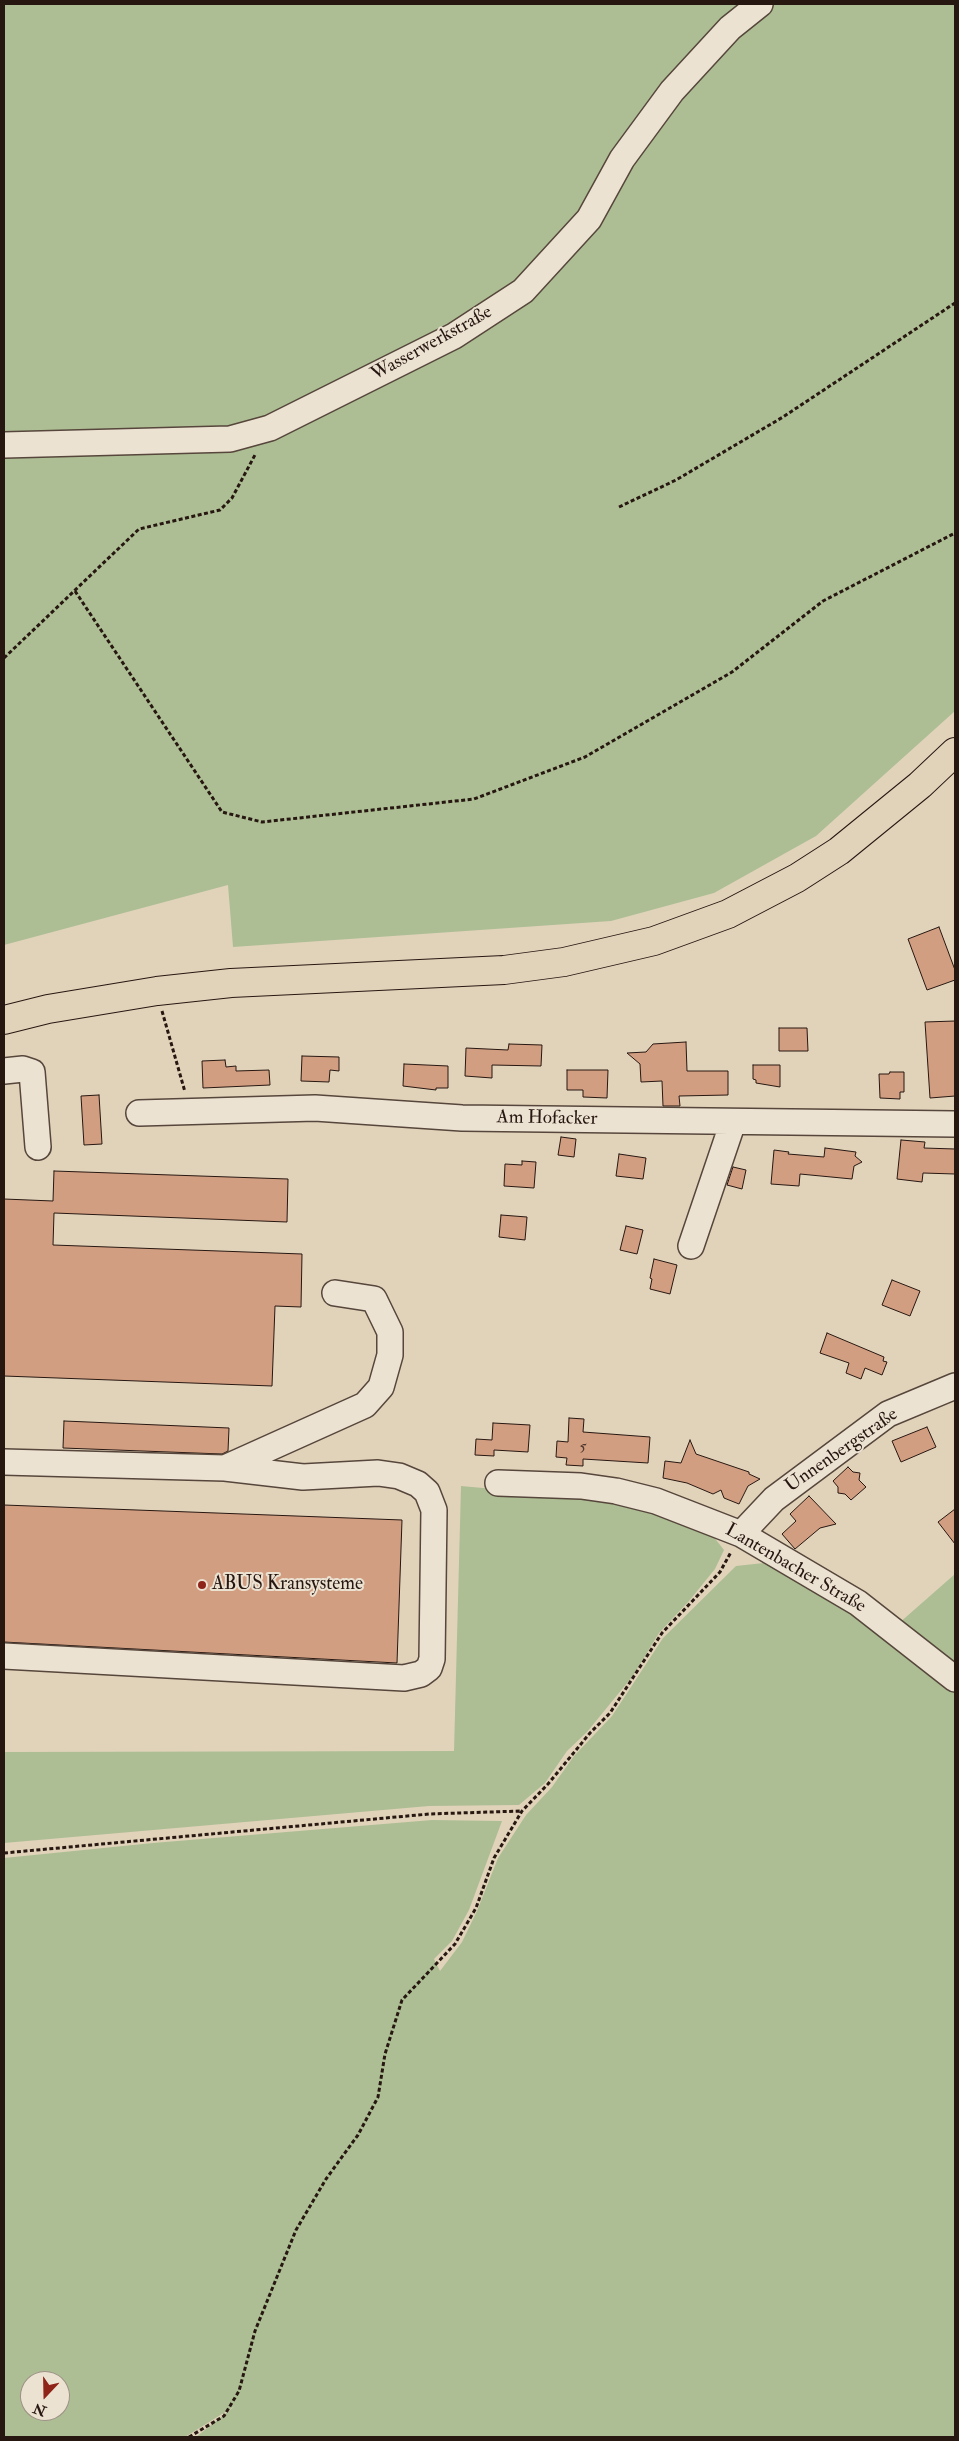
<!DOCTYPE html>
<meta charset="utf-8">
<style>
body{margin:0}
#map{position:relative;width:959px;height:2441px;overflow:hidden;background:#e1d3ba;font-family:"IM FELL Double Pica",serif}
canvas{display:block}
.frame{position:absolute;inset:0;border:5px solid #271711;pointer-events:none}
.north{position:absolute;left:20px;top:2371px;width:50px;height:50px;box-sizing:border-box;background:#ece2d2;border:1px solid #9d9185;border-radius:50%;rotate:201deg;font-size:14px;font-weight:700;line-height:20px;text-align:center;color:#271711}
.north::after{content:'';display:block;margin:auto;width:18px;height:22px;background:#8f2418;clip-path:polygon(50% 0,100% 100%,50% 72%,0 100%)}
</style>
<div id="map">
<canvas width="959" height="2441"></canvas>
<div class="frame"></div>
<div class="north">N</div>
</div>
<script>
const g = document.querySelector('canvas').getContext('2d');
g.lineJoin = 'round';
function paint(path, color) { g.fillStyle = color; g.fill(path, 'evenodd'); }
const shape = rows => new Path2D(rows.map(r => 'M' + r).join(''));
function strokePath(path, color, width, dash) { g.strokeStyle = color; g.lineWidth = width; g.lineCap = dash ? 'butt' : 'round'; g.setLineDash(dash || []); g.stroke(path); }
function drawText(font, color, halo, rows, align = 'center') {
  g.font = font + ' "IM FELL Double Pica",serif'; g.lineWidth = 4; g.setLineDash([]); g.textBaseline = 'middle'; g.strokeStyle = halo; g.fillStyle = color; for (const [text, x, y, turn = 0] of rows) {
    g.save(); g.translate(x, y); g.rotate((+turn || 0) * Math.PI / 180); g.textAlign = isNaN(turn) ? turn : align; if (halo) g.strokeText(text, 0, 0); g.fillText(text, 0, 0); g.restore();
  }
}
const green = shape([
 [4,4,955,4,955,711,816,836,714,893,611,921,233,947,228,885,4,945],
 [461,1486,605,1499,655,1508,713,1536,724,1550,715,1569,689,1601,659,1633,632,1677,587,1732,567,1751,545,1783,519,1805,429,1806,4,1843,4,1752,454,1751],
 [773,1562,853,1608,955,1685,955,2437,196,2437,235,2406,185,2437,4,2437,4,1858,153,1843,432,1820,502,1821,469,1910,452,1941,434,1959,440,1971,462,1942,477,1911,498,1858,526,1815,552,1787,574,1756,612,1716,663,1638,736,1566],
 [30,2381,60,2381,60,2411,30,2411],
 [955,1574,955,1669,898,1624]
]);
const building = shape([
 [939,927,955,970,955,980,927,990,908,939,939,927],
 [955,1021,955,1096,930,1098,925,1022,955,1021],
 [779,1028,807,1028,808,1051,779,1051,779,1028],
 [686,1042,687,1071,728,1071,728,1095,679,1096,680,1106,663,1106,662,1081,641,1082,640,1064,627,1053,646,1052,653,1044,686,1042],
 [509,1044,542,1045,541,1066,492,1065,492,1078,465,1076,466,1048,508,1050,509,1044],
 [302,1056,339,1057,339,1071,330,1070,329,1082,301,1081,302,1056],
 [225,1060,226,1067,236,1066,236,1071,269,1070,270,1085,203,1088,202,1061,225,1060],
 [404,1064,448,1066,448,1088,436,1088,436,1090,403,1086,404,1064],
 [753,1065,780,1065,780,1087,756,1083,756,1080,753,1079,753,1065],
 [567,1070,608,1070,607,1098,583,1097,583,1090,567,1090,567,1070],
 [890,1072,904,1072,904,1092,900,1092,900,1099,880,1098,879,1074,889,1074,890,1072],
 [99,1095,102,1144,84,1145,81,1096,99,1095],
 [561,1137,576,1139,574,1157,558,1155,561,1137],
 [901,1140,925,1142,924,1148,955,1149,955,1174,923,1173,922,1182,897,1179,901,1140],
 [825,1148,856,1152,855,1156,862,1162,854,1166,852,1179,800,1174,799,1186,771,1184,774,1150,789,1152,788,1154,824,1157,825,1148],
 [619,1154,646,1158,643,1179,616,1176,619,1154],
 [522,1161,536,1162,534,1188,504,1186,505,1164,522,1165,522,1161],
 [733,1167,746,1170,742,1189,727,1185,733,1167],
 [54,1171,288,1179,287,1222,54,1213,53,1245,302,1254,301,1307,275,1306,272,1386,4,1376,4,1199,53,1201,54,1171],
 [501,1215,527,1217,525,1240,499,1237,501,1215],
 [626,1226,643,1230,637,1254,620,1250,626,1226],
 [654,1259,677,1265,670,1294,650,1289,652,1279,650,1278,654,1259],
 [892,1280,920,1291,910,1316,882,1305,892,1280],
 [827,1333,884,1357,883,1361,887,1362,882,1375,865,1368,861,1379,846,1373,849,1363,820,1353,827,1333],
 [569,1418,584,1419,583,1432,650,1437,648,1463,583,1459,583,1466,566,1465,567,1458,556,1457,557,1441,568,1442,569,1418],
 [64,1421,229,1428,228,1451,222,1454,63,1448,64,1421],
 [493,1423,530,1425,528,1452,494,1450,494,1456,475,1455,476,1439,492,1440,493,1423],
 [927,1427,936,1447,901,1462,892,1441,927,1427],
 [690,1440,696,1454,749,1472,749,1474,760,1479,748,1486,739,1504,724,1498,721,1490,713,1494,687,1483,663,1478,665,1461,681,1463,690,1440],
 [848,1467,853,1472,860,1473,859,1480,866,1487,851,1500,845,1494,838,1493,838,1487,833,1481,848,1467],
 [809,1496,836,1524,820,1528,795,1549,782,1534,796,1521,790,1514,809,1496],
 [4,1505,402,1520,397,1663,4,1642,4,1505],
 [955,1509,955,1544,938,1522,955,1509]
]);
const path = shape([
 [619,507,676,480,783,417,955,303],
 [75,591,222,812,262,822,474,799,585,757,732,672,823,601,955,533],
 [4,658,139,529,220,510,232,498,256,453],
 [162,1011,185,1092],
 [4,1853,429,1814,521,1811],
 [189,2437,224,2416,239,2391,255,2331,296,2230,326,2179,358,2135,378,2097,385,2054,402,2000,455,1944,476,1908,494,1858,522,1811,548,1784,590,1733,610,1713,662,1633,720,1572,731,1552]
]);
const minor = shape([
 [4,445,230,439,270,428,454,336,523,291,589,219,622,159,672,91,730,28,760,4],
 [4,1071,23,1069,32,1072,38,1147],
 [139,1113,315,1108,462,1118,955,1124],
 [691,1246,733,1122],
 [4,1462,225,1468,365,1405,381,1387,390,1355,390,1332,374,1299,335,1293],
 [498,1483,581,1486,616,1491,656,1501,741,1534,858,1603,955,1679],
 [741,1534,774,1499,888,1414,955,1386],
 [4,1656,404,1678,421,1674,429,1668,432,1659,434,1510,427,1492,418,1484,399,1476,378,1473,303,1477,225,1468]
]);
const major = shape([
 [4,1020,48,1009,157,991,231,983,504,970,564,962,654,941,728,914,797,878,839,851,920,785,955,752]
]);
const markers = [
 [202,1585,5,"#8f2418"]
];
const numberNames = [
 ["5",583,1448]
];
const streetNames = [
 ["Wasserwerkstraße",432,344,-29],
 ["Am Hofacker",547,1119,1],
 ["Unnenbergstraße",842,1451,-35],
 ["Lantenbacher Straße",795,1569,30]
];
const poiNames = [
 ["ABUS Kransysteme",212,1585]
];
paint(green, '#adbe94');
paint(building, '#d29e81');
strokePath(building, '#271711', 1);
strokePath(minor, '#56463b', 28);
strokePath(major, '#271711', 30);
strokePath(path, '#271711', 3, [4, 2.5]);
strokePath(minor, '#ece2d2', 25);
strokePath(major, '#e1d3ba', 28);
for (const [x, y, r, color] of markers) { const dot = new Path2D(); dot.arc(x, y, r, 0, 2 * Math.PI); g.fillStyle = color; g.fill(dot); strokePath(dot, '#ece2d2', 2); }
drawText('16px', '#52392d', null, numberNames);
drawText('19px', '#271711', '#ece2d2', streetNames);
drawText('19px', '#271711', '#ece2d2', poiNames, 'left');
</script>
